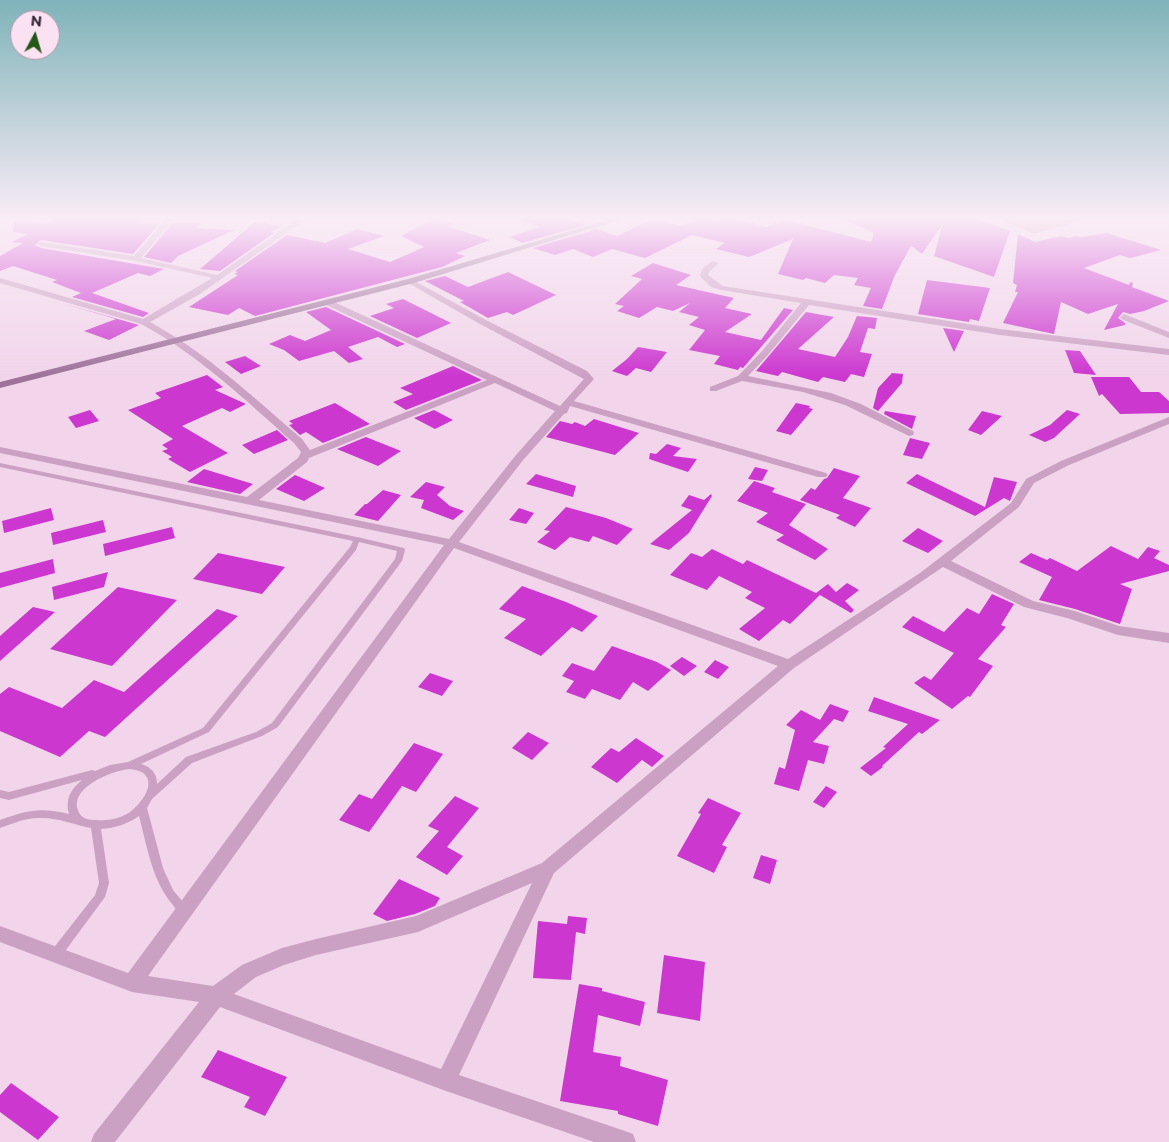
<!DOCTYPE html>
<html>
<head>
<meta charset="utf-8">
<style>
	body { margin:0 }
	#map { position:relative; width:1169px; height:1142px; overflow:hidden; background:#f2d5eb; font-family:Montserrat,sans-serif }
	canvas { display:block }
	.north { position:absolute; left:10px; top:10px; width:50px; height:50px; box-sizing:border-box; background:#fae2f3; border:1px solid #ab96a7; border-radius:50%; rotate:6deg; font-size:14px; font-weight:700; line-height:20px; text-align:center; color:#342434 }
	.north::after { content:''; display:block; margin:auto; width:18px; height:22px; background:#245818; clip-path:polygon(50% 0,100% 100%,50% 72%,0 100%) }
</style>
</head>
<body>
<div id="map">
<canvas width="1169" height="1142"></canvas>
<div class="north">N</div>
</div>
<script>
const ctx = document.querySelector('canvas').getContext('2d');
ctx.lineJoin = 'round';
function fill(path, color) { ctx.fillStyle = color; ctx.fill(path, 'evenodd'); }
const green = new Path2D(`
	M995 217H1092L1034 234Z`);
const building = new Path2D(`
	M100 217H144L140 224 160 223 133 254 41 240 35 245 41 248 164 269 150 276 138 273 92 293 149 313 143 317 72 297 81 293 52 282 57 280 13 266 0 271V256L23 243 12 242 28 234 13 232 14 221 48 223 57 218 98 219Z
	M517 217H565L586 225 522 243 510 237 540 227 517 219Z
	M702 217 717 220 724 217H731L767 227 783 219 871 242 874 233 839 217H973L1010 231 994 277 934 256 943 223 922 254 911 246 895 275 882 309 863 306 871 288 854 285 858 278 834 275 825 283 806 278 803 280 778 274 793 239 749 257 716 249 725 243 692 235 645 258 612 249 593 257 573 249 555 255 533 248 597 229 617 236 654 218 681 226Z
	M432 219 455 224 450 227 490 240 456 253 465 256 442 267 255 316 239 308 228 315 189 307 238 275 234 274 238 272 235 271 287 235 325 243 357 229 384 236 348 249 390 262 424 247 401 236Z
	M256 221 281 227 270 232 274 233 220 271 200 269Z
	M173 223H201L196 228 234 230 178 256 171 263 144 257Z
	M1107 233 1161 250 1130 258 1120 255 1084 268 1129 285 1130 282 1133 283 1132 287 1169 301 1144 311 1130 314 1123 312 1118 318 1125 323V325L1104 330 1118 304 1088 314 1061 302 1054 334 1003 323 1018 292H1015L1017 285 1013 283 1018 234 1035 242 1061 236 1069 238 1075 236 1082 237Z
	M653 263 691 275 676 285 734 298 725 308 752 314 725 332 761 340 784 308 793 310 743 368 740 367 738 370 714 364 720 356 689 350 705 330 689 325 699 317 679 312 690 303 673 311 657 307 639 318 617 311 624 306 615 304 642 279 631 276Z
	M508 272 556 295 513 315 507 312 488 318 460 302 464 301 425 281 445 276 468 287Z
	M927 280 990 288 979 321 970 319 969 322 918 314Z
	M403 299 451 323 417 338 370 316 394 308 386 304Z
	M58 302 139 325 109 340 84 331 116 319Z
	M326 307 405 344 397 347 378 337 348 347 363 359 349 363 334 351 299 361 284 350 269 344 290 335 305 341 331 330 306 312Z
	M806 312 834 317 798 349 835 357 848 337 857 316 877 318 875 329 868 328 860 352 872 354 864 377 851 374 845 382 823 377 818 382 782 372 778 376 756 371Z
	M943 328 964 331 954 352Z
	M638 347 667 352 651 372 636 368 627 376 612 371 627 359Z
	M1065 350 1080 351 1096 375 1074 373Z
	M245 356 261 366 241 374 225 362Z
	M453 366 482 380 406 410 393 402 413 394 400 388Z
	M892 373 903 374 902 383 878 411 873 408 878 388Z
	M207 375 223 387 215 390 246 404 230 412 222 408 182 426 228 453 190 472 168 459 172 457 162 451 168 449 162 445 173 439 128 410 161 398 155 393Z
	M1091 377H1129L1141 392H1159L1169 401V413L1120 414 1102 394 1099 396Z
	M335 403 370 424 323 443 306 432 300 435 289 425 293 424 289 421Z
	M796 403 810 406 809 408 813 409 791 435 776 431Z
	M90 410 99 421 76 428 68 417Z
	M434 410 453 420 435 429 414 418Z
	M1067 410 1080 414 1054 438 1045 442 1029 435 1050 425Z
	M885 411 916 416 912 429 884 414Z
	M982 411 1002 416 981 435 968 430Z
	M594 419 639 433 615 455 546 437 560 421 572 424 575 422 585 426Z
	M277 430 288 440 254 454 242 445Z
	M366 437 401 451 378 466 337 449Z
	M910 438 930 443 922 459 903 455Z
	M667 444 681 448 673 456 697 459 688 472 649 459 650 453 656 454Z
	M755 467 768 470 762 481 748 479Z
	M834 468 860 476 843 498 871 508 855 527 836 518 840 515 800 500 811 488 815 490 824 479 827 478Z
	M204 469 253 484 240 494 187 482Z
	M536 474 576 486 573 497 526 484Z
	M917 474 985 507 994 477 1017 482 1010 501 1004 498 975 516 906 483Z
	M295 475 325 488 304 501 276 489Z
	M754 481 775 488 772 492 806 504 789 525 828 549 815 560 776 540 784 535 756 522 768 513 737 501Z
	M426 482 445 487 437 495 450 506 464 511 453 520 421 508 424 500 410 497Z
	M383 490 401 495 378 521 354 515 365 504H367Z
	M711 494 712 496 689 533 669 550 650 544 692 510 681 506 689 495 704 500Z
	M566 507 606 518 633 529 617 545 593 536 589 542 570 537 555 550 537 542 550 531 544 530Z
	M51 508 54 520 4 533 2 521Z
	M519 508 534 513 526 524 509 520Z
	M103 520 106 532 53 545 51 533Z
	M172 527 175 538 105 556 103 544Z
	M918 528 943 541 928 553 902 541Z
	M1111 546 1138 559 1148 547 1160 551 1154 558 1169 565V571L1120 584 1132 589 1120 624 1075 609 1039 600 1052 577 1019 562 1031 553 1047 560 1050 558 1077 571Z
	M712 549 743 564 747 560 816 593 828 584 836 592 847 583 859 590 845 601 854 610 851 613 820 595 790 624 783 620 759 641 739 629 765 608 745 598 752 592 719 576 707 590 670 575 691 553 702 557Z
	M218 553 285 567 262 594 193 579Z
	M53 559 55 573 0 588V573Z
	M108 572 104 587 54 600 52 587Z
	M522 586 566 602 598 616 582 632 572 627 541 656 504 638 526 619 499 609Z
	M118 587 177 600 112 666 50 649Z
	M992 594 1014 604 1001 625 1006 627 978 659 993 666 970 697 968 696 952 709 914 683 924 676 931 680 954 653 902 627 913 616 944 632 967 608 979 614Z
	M33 607 55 612 0 661V636Z
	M217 609 238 616 105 737 89 731 60 757 0 731V694L9 687 62 708 94 680 124 692Z
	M612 646 657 662 671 670 648 691 633 682 620 700 592 689 585 699 566 692 574 681 562 676 572 663 594 671Z
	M682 657 697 666 684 676 670 666Z
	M715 660 729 667 718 679 704 672Z
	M430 673 453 681 442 696 418 687Z
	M874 697 940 720 922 734 919 732 882 766 883 767 871 776 860 768 886 748 883 747 908 724 868 711Z
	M830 704 849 711 843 722 834 719 813 742 829 746 824 764 808 760 799 791 774 784 779 767 785 769 795 730 786 725 801 710 820 720Z
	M528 732 549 743 532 760 512 748Z
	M636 738 664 756 652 767 642 760 617 783 591 767 611 748 619 752Z
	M414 743 443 754 416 792 402 786 369 832 339 820 359 794 372 799Z
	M826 786 837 792 824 808 813 802Z
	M455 796 479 808 447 847 463 856 447 875 416 857 439 831 428 826Z
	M708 798 741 813 722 845 727 847 714 873 677 856 701 814 698 813Z
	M761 855 777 860 770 884 753 878Z
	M399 879 440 898 435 906 415 914 387 921 373 914Z
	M568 916 587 918 585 934 576 932 571 980 533 978 538 921 567 924Z
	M664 955 705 962 700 1021 657 1013Z
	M579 984 602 988V991L645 1002 640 1026 598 1015 593 1052 621 1057 620 1066 668 1080 658 1126 618 1114V1111L560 1101Z
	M218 1050 287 1077 265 1116 244 1107 250 1097 201 1077Z
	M11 1083 59 1117 38 1140 0 1112V1095Z`);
const lane = new Path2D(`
	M0 463 357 537 404 548 405 550 402 561 278 727 262 736 192 763 152 799 147 808 163 868 173 890 188 908 189 911 188 914 184 916C179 914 176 910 173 905 152 881 147 846 139 816 128 824 115 828 101 829L109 883 105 897 60 958 56 959 52 958 50 954 52 950 95 895 99 883 91 828C75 825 59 818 42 818 27 817 14 823 0 828V820C27 810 41 807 69 814 65 799 70 790 82 780L9 800 0 798V790L9 792 92 770 95 771 110 765 128 762 203 728 350 547 353 541 0 467ZM359 542 397 551 395 559 272 723 256 732 186 757 157 784C157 773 151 767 141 764L209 732 356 550ZM129 769C135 770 142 770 146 776 155 788 137 808 127 814 118 819 107 821 97 820 89 820 80 819 78 810 70 787 112 771 129 769Z`);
const street = new Path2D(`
	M168 217H176L141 258 217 275 300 217H309L200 294 150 322C207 353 253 397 302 439L310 450 487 380 326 305V301H332L560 406 584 379 480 324 408 283 407 281 411 279 486 320 587 371 594 379 574 401 826 473 828 475 826 477H818L570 406 567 413 564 414 524 459 459 542 788 659 920 573 1011 503 1026 479 1061 461 1169 417V424L1069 465 1034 483 1019 507 951 561 1033 601 1075 611 1119 626 1169 633V643L1118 635 1067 618 1024 607 943 567 794 668 554 873 459 1075 625 1131 633 1134 636 1142H594L446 1091 220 1007 115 1142H91L94 1134 199 1002 132 992 0 942V926L128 973 444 545 0 453V447L247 497 298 458 301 452 294 443C245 400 199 355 141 324L0 283V278L143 319 212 278 136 261 41 246 37 244 41 242 134 256ZM495 383 555 411 516 455 449 539 259 500 307 462 309 458ZM454 548 778 666 542 863 416 916 316 939 282 948 242 965 213 986 148 976ZM532 883 441 1069 234 994 256 977 284 965 316 955 418 932Z
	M712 261 719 263 709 272 708 275 723 286 1000 329 1169 349V355L1000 335 809 305 768 355 748 376 831 393 861 404 913 431 914 433 913 435 909 436 845 405 803 392 742 381 716 391H710V387L738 376 762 351 801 303 721 290 711 287 700 276 702 269Z
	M1124 314 1169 332V338L1121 319 1120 317Z`);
const secondary = new Path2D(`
	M618 217H629L414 283 0 388V382L408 279Z`);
fill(green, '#c29895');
fill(building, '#cc37cf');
fill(lane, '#cba1c3');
fill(street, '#cba1c3');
fill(secondary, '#9e739a');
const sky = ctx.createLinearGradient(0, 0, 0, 377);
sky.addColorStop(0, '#7fb3b9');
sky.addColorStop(0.58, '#f9ecf6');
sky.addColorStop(1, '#f9ecf600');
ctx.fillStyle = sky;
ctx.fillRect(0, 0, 1169, 377);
</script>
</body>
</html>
